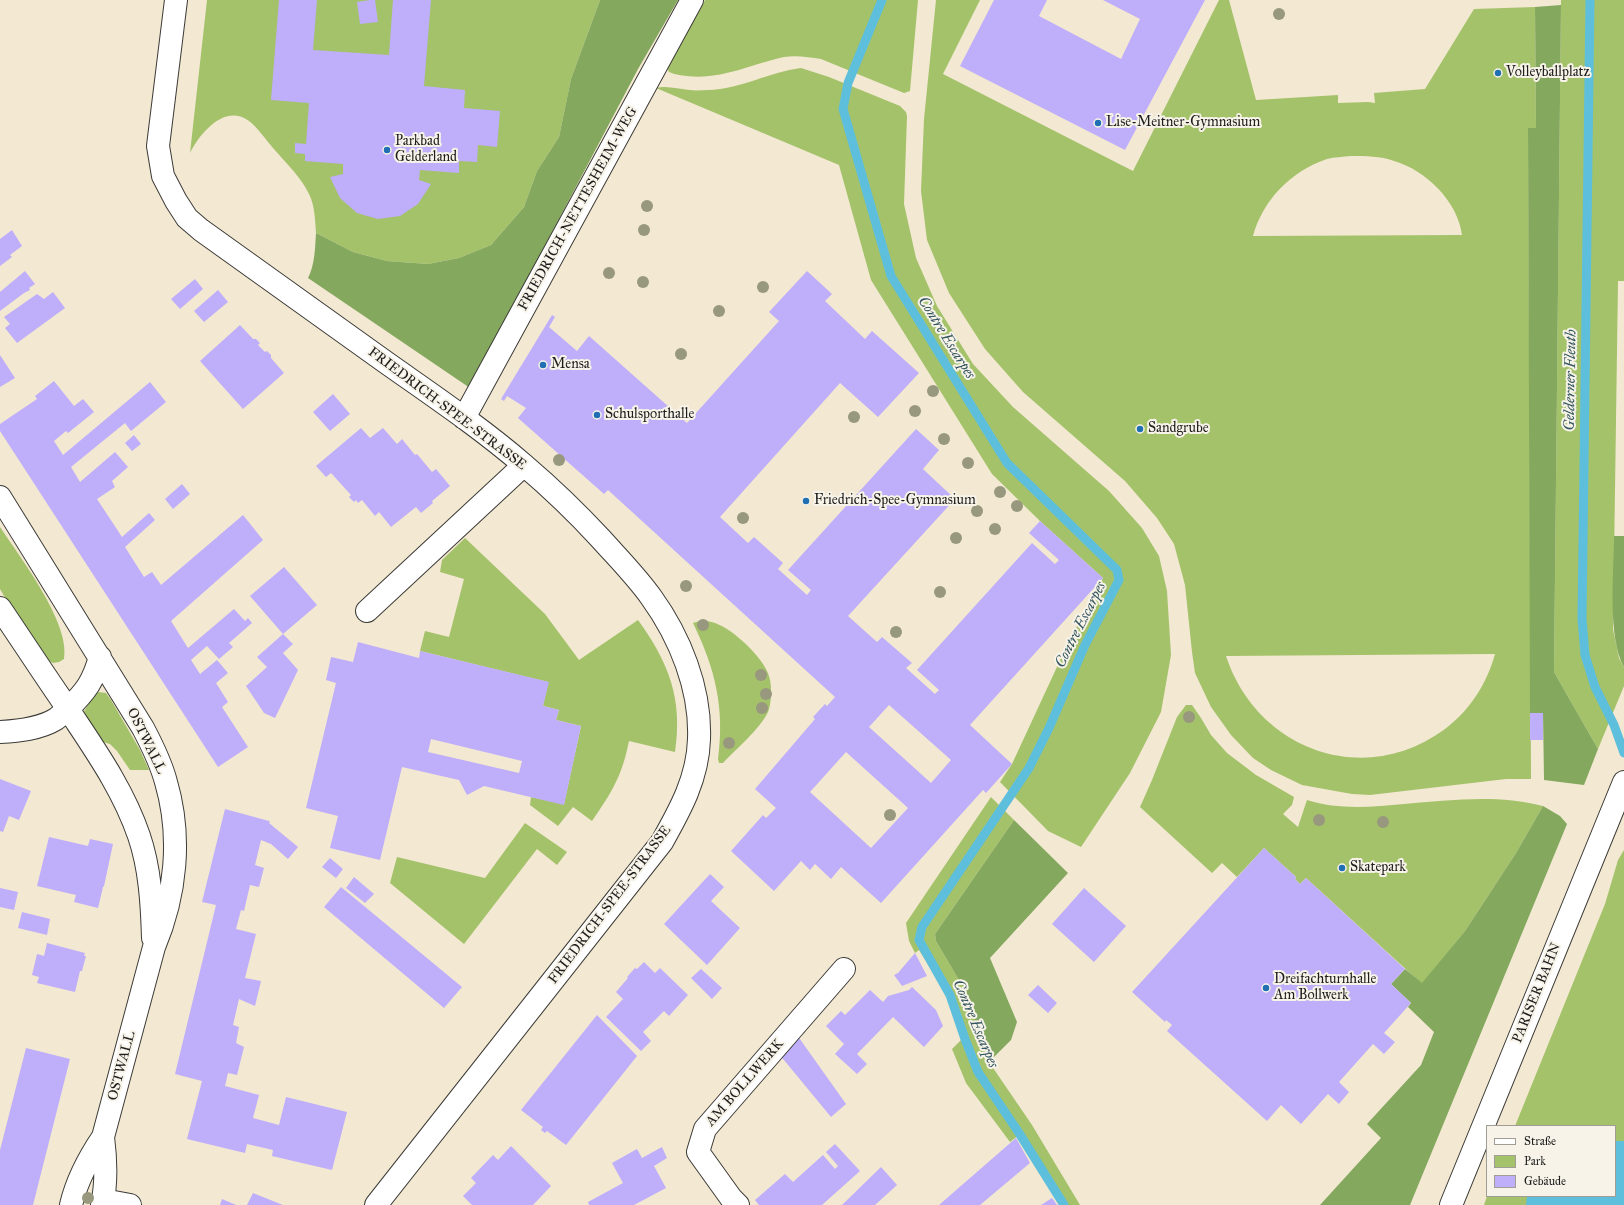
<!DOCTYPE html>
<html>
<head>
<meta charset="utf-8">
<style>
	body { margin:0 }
	#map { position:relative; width:1624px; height:1205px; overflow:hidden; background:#f3e8d2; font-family:"IM FELL Great Primer",serif }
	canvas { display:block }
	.legend { position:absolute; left:1486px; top:1125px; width:130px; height:72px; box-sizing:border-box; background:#f7f3e8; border:1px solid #9f9d96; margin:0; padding:5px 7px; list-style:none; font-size:12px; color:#1c1c1c }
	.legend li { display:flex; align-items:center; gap:8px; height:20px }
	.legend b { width:20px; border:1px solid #9f9d96 }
</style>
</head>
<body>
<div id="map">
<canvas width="1624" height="1205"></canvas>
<ul class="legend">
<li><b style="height:5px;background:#fff"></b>Straße</li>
<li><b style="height:11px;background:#a4c26a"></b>Park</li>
<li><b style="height:11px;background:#bfaefa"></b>Gebäude</li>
</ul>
</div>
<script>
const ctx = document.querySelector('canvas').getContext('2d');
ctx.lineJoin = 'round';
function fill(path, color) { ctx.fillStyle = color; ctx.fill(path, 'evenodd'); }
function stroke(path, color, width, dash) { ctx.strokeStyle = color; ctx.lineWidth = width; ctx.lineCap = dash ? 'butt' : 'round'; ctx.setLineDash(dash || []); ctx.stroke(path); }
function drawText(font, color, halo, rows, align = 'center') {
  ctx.font = font + ' "IM FELL Great Primer",serif'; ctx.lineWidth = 4; ctx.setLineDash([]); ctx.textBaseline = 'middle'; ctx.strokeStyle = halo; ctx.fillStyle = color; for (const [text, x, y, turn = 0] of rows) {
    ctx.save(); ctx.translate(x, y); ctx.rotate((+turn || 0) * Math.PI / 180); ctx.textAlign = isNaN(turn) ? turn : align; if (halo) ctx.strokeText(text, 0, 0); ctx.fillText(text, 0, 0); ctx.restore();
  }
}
const green = new Path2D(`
	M207 0H600L571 79 559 137 537 171 524 207 491 245 459 258 428 264 387 261 353 252 316 233C315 220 315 206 309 194 301 177 286 163 273 148 266 140 258 128 249 121 225 103 200 133 190 153Z
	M705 0H918L910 91 904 93 821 59C809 57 796 55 784 57 751 64 722 80 687 76 681 75 675 75 669 72L667 68Z
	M936 0H980L943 74 1133 171 1219 0H1229L1256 100 1338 95V103L1368 102 1375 103 1374 93 1425 89 1474 9 1535 7 1536 128H1528L1531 779H1506L1370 795 1352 794 1302 785 1271 770 1253 758 1231 735 1211 707 1195 673 1192 652 1185 585 1174 544 1157 518 1125 481 1023 392 985 349 949 293 927 240 921 191 924 119ZM1351 156C1366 156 1380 156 1394 161 1426 170 1458 202 1462 235L1253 236C1263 200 1291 171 1327 159 1334 157 1343 157 1351 156ZM1495 654C1487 684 1469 711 1445 729 1364 789 1257 750 1226 656Z
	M1561 0H1624V281H1618L1613 629 1619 658 1624 667V686L1598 749 1554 672Z
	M801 68 829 77 900 106 906 112 907 116 904 204 916 258 937 306 973 364 1013 407 1109 491 1142 528 1159 556 1167 591 1171 655 1161 712 1130 773 1081 847 1048 831 1000 782 1012 764 1069 641 1103 578 1040 521 992 474 871 280 839 165 656 88C666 85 679 89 690 90 696 91 702 90 708 90 741 89 769 72 801 68Z
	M0 527C19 556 71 623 64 659L59 662 53 663 43 658 21 625 0 589Z
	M465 538 545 614 579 660 638 620C669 663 683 699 675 752L629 741C622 776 612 792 592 821L573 807 558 826 530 805 531 797 564 804 581 726 556 720 559 710 543 706 548 682 420 651 425 631 449 637 464 579 440 572 442 560Z
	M703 620C707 621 712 622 715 623 733 629 764 658 769 676 771 682 771 688 771 694 771 699 770 707 768 712 760 729 736 749 723 763H719L718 759C725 708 715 668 693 623Z
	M98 692 106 693 111 700 140 750 149 770H130L117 751 110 744 103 742 93 734 83 713 93 697Z
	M1186 705H1192L1201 718 1211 735 1227 753 1256 775 1294 797 1292 805 1283 814 1298 827 1307 800C1338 810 1372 807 1404 804 1450 800 1497 794 1543 806L1516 853 1465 931 1422 984 1306 878 1300 884 1295 879 1296 877 1264 848 1237 877 1222 863 1212 873 1140 807 1152 780 1177 717Z
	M991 797 1014 820 935 934 936 941 963 987 989 1062 1032 1125 1080 1205H1061L1019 1135 1010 1142 966 1083 952 1049 962 1039 947 995 919 950 915 953 909 941 906 923Z
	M525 823 567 852 557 865 537 849 464 944 390 883 397 857 485 878Z
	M1624 850V1205H1484L1487 1196H1615V1126H1515L1605 904 1618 860Z`);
const forest = new Path2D(`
	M600 0H678L638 69 470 388 308 278C315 264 315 248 316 233L353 252 387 261 428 264 459 258 491 245 524 207 537 171 559 137 571 79Z
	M1561 5 1554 672 1598 749 1584 785 1544 780 1543 713H1530L1528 128H1536L1535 7Z
	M1614 536H1624V667C1607 637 1614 571 1614 536Z
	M1543 806 1560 816 1567 824 1410 1205H1320L1381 1138 1367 1124 1421 1065 1434 1032 1408 1007 1411 1003 1391 984 1405 969 1422 983 1465 931 1516 853Z
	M1014 820 1068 873 990 958 1017 1022 1011 1040 989 1062 963 987 936 941 935 934Z`);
const water = new Path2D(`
	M1615 1141H1624V1205H1526L1527 1196H1615Z`);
const stream = new Path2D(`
	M882 0 848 83 843 109 891 276 1007 463 1117 570 1119 580 1085 645 1049 728 1029 768 922 927 919 940 950 995 965 1039 978 1072 1019 1133 1064 1205
	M1590 0 1582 619 1585 655 1595 687 1614 725 1624 753`);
const building = new Path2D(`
	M279 0H317L313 50 389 55 393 0H431L424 86 465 90 464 108 500 111 497 147 478 145 477 162 459 161V173L420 170 419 180 431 184 418 204 400 216 378 219 357 213 340 198 330 177 343 174V164L305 161V154L295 153V143L306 144 309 103 271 100Z
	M370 0H375L378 22 360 24 357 2Z
	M994 0H1047L1039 16 1121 59 1140 19 1103 0H1205L1125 150 960 66Z
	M12 230 22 246 10 255 12 257 0 266V239Z
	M25 271 35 284 29 288 30 290 24 293 0 311V292Z
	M807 271 832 294 825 301 865 339 872 331 919 373 878 417 840 383 720 517 748 543 754 537 783 563 778 569 807 595 811 590 788 570 916 429 939 450 923 469 955 499 848 616 877 642 882 637 912 663 906 668 935 694 939 690 917 670 1032 543 1055 564 1059 560 1029 533 1040 521 1103 578 970 725 1012 764 986 793 983 790 881 903 841 867 831 879 815 864 810 870 801 861 774 891 731 851 763 815 766 818 776 808 755 789 815 719 813 717 825 704 827 706 835 697 608 490 604 494 518 418 526 408 507 396 504 401 501 399 552 315 555 317 549 327 577 351 589 336 687 423 779 321 769 312ZM889 705 951 760 931 783 869 727ZM846 752 908 808 871 848 810 792Z
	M195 279 203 289 180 309 171 299Z
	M218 290 228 302 204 322 194 311Z
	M53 292 65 308 17 343 5 328 10 324 4 317 37 294 44 299Z
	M240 325 253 339H256L260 343 258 345 265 352 267 351 271 355V358L284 373 243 409 200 361Z
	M0 355 15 378 0 387Z
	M54 381 74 406 83 399 94 412 68 433 66 431 54 441 63 455 150 382 166 402 131 431 125 423 71 467 80 482 115 452 128 467 112 481 115 487 97 499 122 537 149 513 155 520 125 547 144 577 152 572 161 585 243 515 263 540 171 621 188 648 234 609 245 621 248 618 252 623 229 643 233 647 219 659 207 646 191 660 200 674 217 660 228 673 216 683 228 702 222 707 248 747 218 767 0 431V424L37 399 35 396Z
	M333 394 350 414 330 431 313 412Z
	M361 428 370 438 383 428 397 444 402 439 415 455 417 454 432 472 436 469 450 486 432 501 433 503 421 513 416 507 391 527 379 512 375 516 362 500 358 503 356 500 354 502 349 497 351 495 331 473 326 477 316 466Z
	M134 435 141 444 132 451 125 443Z
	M182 484 190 494 173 509 165 499Z
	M284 567 317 605 283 634 250 596Z
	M283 634 293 644 283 653 298 670 275 718 264 713 246 686 267 667 257 657Z
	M358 642 419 658 420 651 549 682 543 706 559 710 556 720 581 726 564 805 484 786 467 795 459 780 402 767 380 860 330 848 338 816 306 808 336 683 326 680 331 657 353 662ZM431 739 522 761 519 773 428 752Z
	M1530 713H1543V740H1530Z
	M0 779 31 791 19 820 9 816 3 832 0 831Z
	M225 809 269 821 270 822 269 823 298 847 288 859 271 844 261 840 255 865 264 868 259 887 250 885 244 911 241 910 236 929 256 934 245 978 261 981 255 1006 239 999 233 1025 239 1027 236 1043 244 1047 237 1075 228 1073 225 1086 259 1095 253 1118 279 1125 286 1097 347 1112 332 1170 272 1156 273 1150 247 1144 245 1153 187 1139 202 1081 175 1074 216 905 202 902Z
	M49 837 88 846 90 839 113 844 104 886 103 887 98 908 74 902 76 895 37 886Z
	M1264 848 1296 877 1295 879 1300 884 1306 878 1405 969 1391 984 1411 1003 1384 1033 1395 1042 1384 1054 1373 1044 1339 1082 1349 1092 1339 1104 1328 1094 1301 1124 1281 1105 1267 1121 1167 1031 1172 1025 1166 1020 1165 1022 1132 992Z
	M330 858 343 869 336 878 322 867Z
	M710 874 724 887 711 901 740 928 707 965 664 924Z
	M354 877 374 894 365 903 346 888Z
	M341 887 462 987 444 1008 324 907Z
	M0 888 18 892 14 910 0 907Z
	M1084 888 1126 926 1094 962 1052 924Z
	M22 912 50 919 47 935 18 928Z
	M47 943 85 953 84 956H86L82 971H80L75 992 37 983 39 977 32 975 37 954 44 956Z
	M915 953 927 976 902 986 894 975 898 973Z
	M644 962 655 973 660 968 688 995 669 1016 664 1011 643 1032 651 1041 641 1051 606 1017 623 999 616 992 628 978 627 977 635 968 637 969Z
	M701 969 722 988 712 999 691 978Z
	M1038 985 1057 1003 1048 1013 1028 995Z
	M912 987 936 1010 943 1026 924 1047 893 1017 857 1054 867 1064 857 1074 835 1054 844 1044 826 1026 841 1011 845 1015 870 990 883 1002 888 996 909 990Z
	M597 1015 637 1056 566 1145 547 1131 545 1133 541 1130 543 1127 521 1110Z
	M797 1035 846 1104 831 1117 779 1054Z
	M26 1048 70 1059 33 1205H0V1150Z
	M1016 1138 1030 1163 980 1205H939Z
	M835 1144 860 1171 822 1205H759L755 1200 785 1174 793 1182 823 1155 835 1169 838 1166 826 1152Z
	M511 1146 551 1186 533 1205H472L463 1196 476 1183 471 1178 493 1155 498 1160Z
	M662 1147 667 1158 654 1166 666 1188 634 1205H589L588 1202 623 1183 612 1163 637 1149 642 1158Z
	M881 1167 897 1185 875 1205H842Z
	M253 1193 283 1205H247Z
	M1052 1198 1057 1205H1041Z
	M222 1199 236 1205H220Z`);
const minor = new Path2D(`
	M176 0 158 146 163 176 176 201 187 218 201 230C262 274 323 317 384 361 432 395 480 427 524 465 551 488 577 513 601 539 618 558 636 576 651 597 680 637 701 689 699 739 698 778 680 810 662 842L376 1205
	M464 418 692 0
	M367 611 524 465
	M0 732C18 731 40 729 56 719 60 716 64 712 68 709
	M103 1200 130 1205
	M738 1205 731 1198 698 1152 705 1129 844 969
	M1451 1205 1624 782`);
const major = new Path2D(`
	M0 497 143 728C152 745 161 763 166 782 182 837 176 895 154 947L103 1137C88 1159 77 1180 71 1205
	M0 608C23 642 45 676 68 709 95 750 123 789 139 836 150 868 152 904 153 938
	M68 709C86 691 93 682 100 657
	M102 1205C107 1182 106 1160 103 1137`);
const trees = [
	[1279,14],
	[647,206],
	[644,230],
	[609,273],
	[643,282],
	[763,287],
	[719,311],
	[681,354],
	[933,391],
	[915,411],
	[854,417],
	[944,439],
	[559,460],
	[968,463],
	[1000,492],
	[1017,506],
	[977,511],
	[743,518],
	[995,529],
	[956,538],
	[686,586],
	[940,592],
	[703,625],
	[896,632],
	[761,675],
	[766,694],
	[762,708],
	[1189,717],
	[729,743],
	[890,815],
	[1319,820],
	[1383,822],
	[88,1198]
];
const markers = [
	[1498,73,4,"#1f6fb2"],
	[1098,123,4,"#1f6fb2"],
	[387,150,4,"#1f6fb2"],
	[543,365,4,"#1f6fb2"],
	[597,415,4,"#1f6fb2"],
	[1140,429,4,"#1f6fb2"],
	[806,501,4,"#1f6fb2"],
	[1342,868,4,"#1f6fb2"],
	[1266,988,4,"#1f6fb2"]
];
const poiNames = [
	["Volleyballplatz",1506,73],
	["Lise-Meitner-Gymnasium",1106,123],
	["Parkbad",395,142],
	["Gelderland",395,158],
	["Mensa",551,365],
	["Schulsporthalle",605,415],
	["Sandgrube",1148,429],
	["Friedrich-Spee-Gymnasium",814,501],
	["Skatepark",1350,868],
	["Dreifachturnhalle",1274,980],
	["Am Bollwerk",1274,996]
];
const streetNames = [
	["FRIEDRICH-NETTESHEIM-WEG",578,209,-61],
	["FRIEDRICH-SPEE-STRASSE",447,409,37],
	["OSTWALL",146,741,64],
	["FRIEDRICH-SPEE-STRASSE",610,905,-53],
	["PARISER BAHN",1537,993,-68],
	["OSTWALL",122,1066,-75],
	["AM BOLLWERK",745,1083,-49]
];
const waterNames = [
	["Contre Escarpes",946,338,58],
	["Gelderner Fleuth",1571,380,-89],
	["Contre Escarpes",1081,625,-63],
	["Contre Escarpes",975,1024,67]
];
fill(green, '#a4c26a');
fill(forest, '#83a85e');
fill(water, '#5ebfdc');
stroke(stream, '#5ebfdc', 9);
fill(building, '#bfaefa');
stroke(minor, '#3c3b37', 24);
stroke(major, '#3c3b37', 24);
stroke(minor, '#fff', 22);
stroke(major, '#fff', 22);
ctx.fillStyle = '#97987d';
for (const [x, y] of trees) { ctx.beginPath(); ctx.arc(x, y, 6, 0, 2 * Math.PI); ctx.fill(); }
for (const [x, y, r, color] of markers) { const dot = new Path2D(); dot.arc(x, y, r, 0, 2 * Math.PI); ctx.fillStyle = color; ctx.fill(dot); stroke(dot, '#f7f3e8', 1.5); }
drawText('14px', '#1c1c1c', '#f7f3e8', poiNames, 'left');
drawText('14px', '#1c1c1c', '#f7f3e8', streetNames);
drawText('italic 15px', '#33555f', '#f7f3e8', waterNames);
</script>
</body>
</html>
